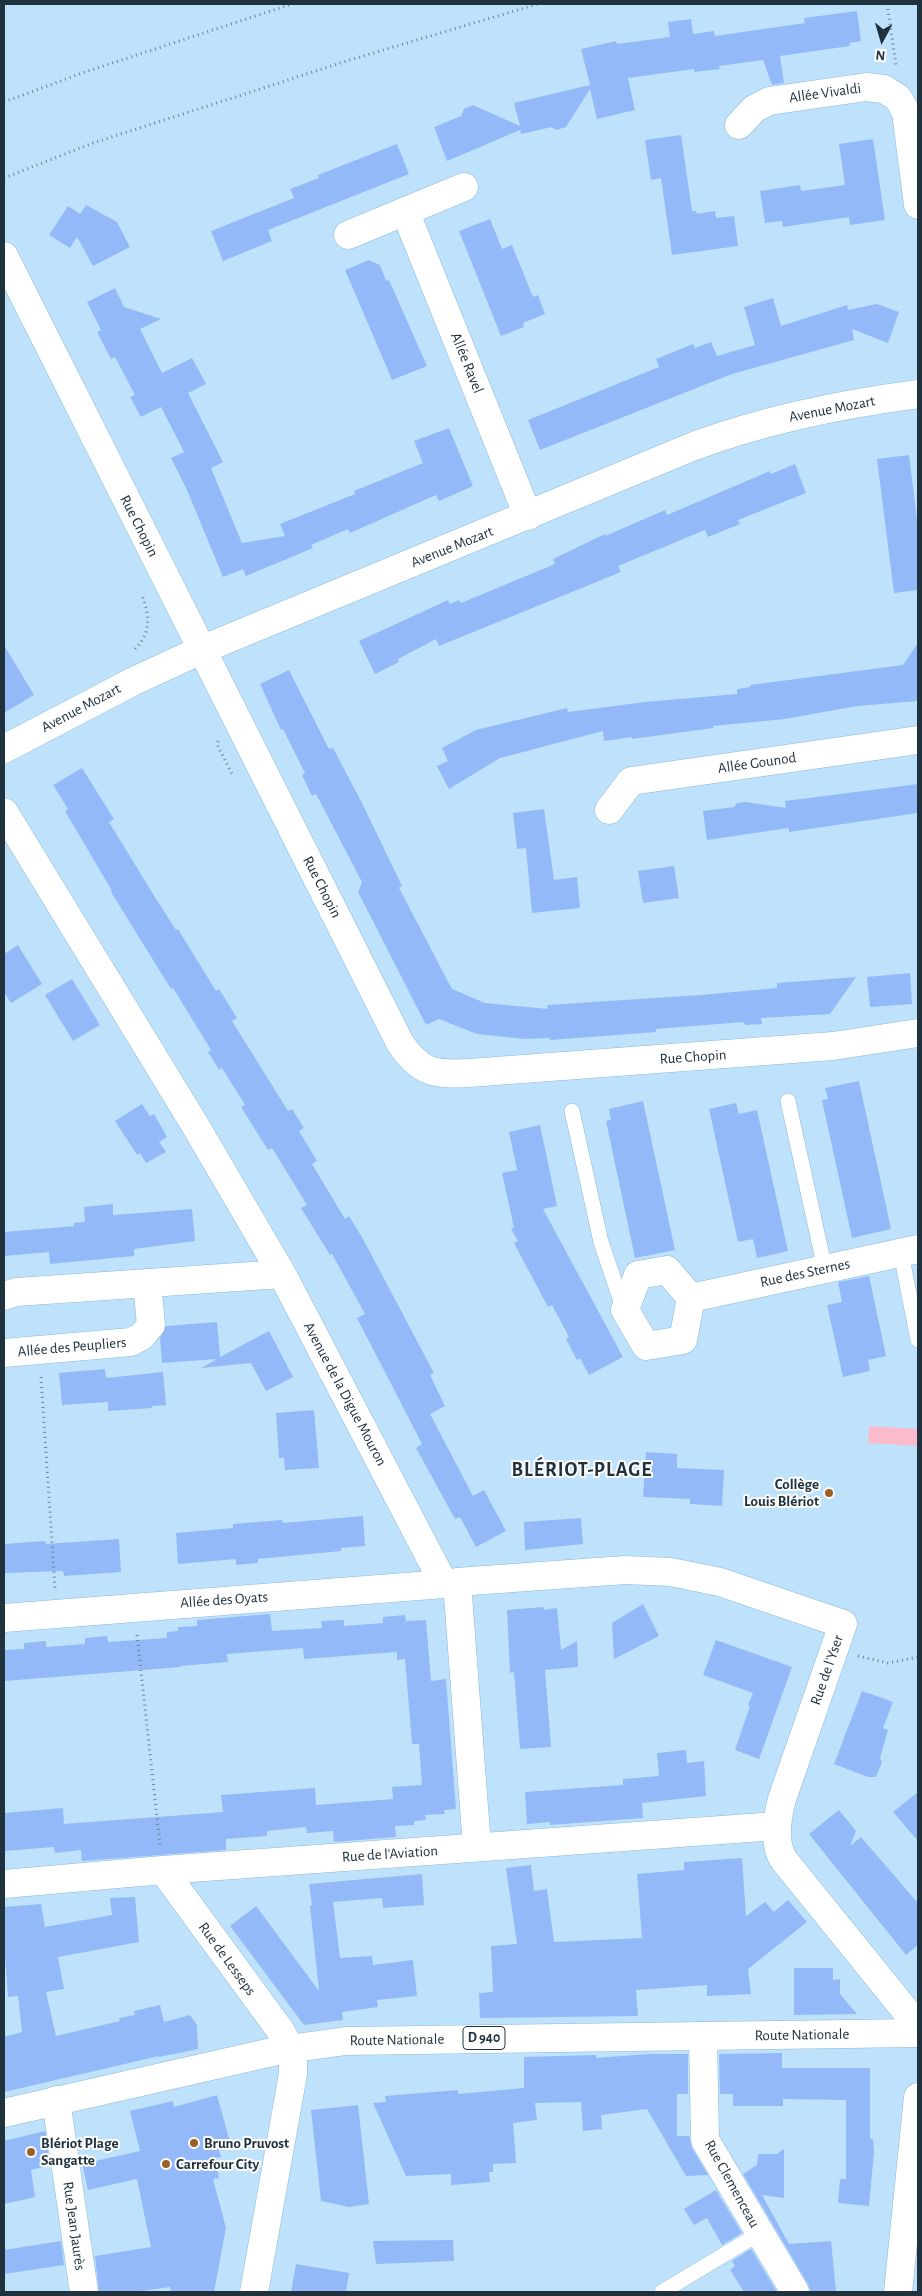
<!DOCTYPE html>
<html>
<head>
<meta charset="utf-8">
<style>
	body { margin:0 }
	#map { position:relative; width:922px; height:2296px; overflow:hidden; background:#bfe2fc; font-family:"Alegreya Sans",sans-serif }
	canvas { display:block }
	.frame { position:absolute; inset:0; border:5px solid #21323f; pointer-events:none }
	.north { position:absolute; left:857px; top:15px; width:50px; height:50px; -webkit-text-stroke:4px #fdfdfd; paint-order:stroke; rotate:186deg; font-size:14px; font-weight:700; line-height:20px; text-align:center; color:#21323f }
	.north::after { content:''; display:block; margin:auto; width:18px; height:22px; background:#21323f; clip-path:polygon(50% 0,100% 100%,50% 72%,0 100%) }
</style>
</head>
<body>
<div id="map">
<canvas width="922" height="2296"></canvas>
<div class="frame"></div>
<div class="north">N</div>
</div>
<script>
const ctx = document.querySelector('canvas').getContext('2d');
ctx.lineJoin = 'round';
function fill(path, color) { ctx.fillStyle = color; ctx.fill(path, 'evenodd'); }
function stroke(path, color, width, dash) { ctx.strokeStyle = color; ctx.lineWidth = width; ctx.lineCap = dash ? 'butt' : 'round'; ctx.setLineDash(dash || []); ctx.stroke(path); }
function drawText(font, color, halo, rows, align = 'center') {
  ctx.font = font + ' "Alegreya Sans",sans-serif'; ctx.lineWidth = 4; ctx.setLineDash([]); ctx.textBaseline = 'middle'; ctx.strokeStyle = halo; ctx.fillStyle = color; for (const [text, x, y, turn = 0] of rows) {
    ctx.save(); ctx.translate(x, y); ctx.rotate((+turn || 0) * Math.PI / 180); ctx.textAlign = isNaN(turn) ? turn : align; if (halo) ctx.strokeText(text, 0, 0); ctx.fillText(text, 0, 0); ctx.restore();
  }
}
const green = new Path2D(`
	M869 1426 918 1429V1446L868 1443Z`);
const building = new Path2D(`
	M857 11 861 41 849 43 850 46 780 56 784 83 772 85 763 60 719 66 720 69 694 72V69L628 78 635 110 597 119 590 89 566 127 556 130 552 127 521 134 520 130 447 161 434 127 461 116 464 109 473 105 520 126 514 103 590 85 581 49 616 41 617 44 670 37 668 22 691 19 693 34 714 31 715 36 805 23 804 18Z
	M681 135 692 211H696L697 214 715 211 716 218 734 216 738 246 672 255 661 178 651 180 645 140Z
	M873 139 885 220 850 225 849 217 783 227 782 221 765 223 760 191 800 185 801 191 845 185 839 144Z
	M397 144 409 174 268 230 272 241 223 261 211 231 294 198 290 189 319 178 318 175Z
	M86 205 117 222 130 247 93 266 77 237 70 248 49 235 68 206 80 214Z
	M490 219 502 249 512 245 533 297 538 295 545 314 523 323 524 327 501 336 459 231Z
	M369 260 380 265 386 281 389 280 427 366 392 380 345 270Z
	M115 288 124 307 161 319 140 329 162 373 192 358 206 384 188 393 223 462 211 468 242 543 285 536 280 524 355 494 354 491 423 463 414 441 449 428 473 486 439 501 436 495 350 533 348 529 311 545 313 548 246 576 243 569 223 577 187 490 171 458 184 452 161 407 141 417 130 397 135 395 115 357 111 359 97 332 101 330 87 302Z
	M773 298 781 326 847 305 848 310 877 304 899 312 888 343 852 329 854 340 732 374 540 450 528 420 659 367 656 359 693 344 695 348 711 342 717 356 755 345 744 307Z
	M909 455 918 527V590L894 593 877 459Z
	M795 464 806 493 738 520 740 524 708 537 705 530 618 566 621 572 439 646 436 639 398 659 399 662 375 674 359 641 448 600 450 604 459 600 461 603 555 564 553 559 605 534V536L665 510 667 515 770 471 771 474Z
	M918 643V701L857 706 785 719 713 726V728L632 739V737L604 741 603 731 500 758 449 789 437 766 448 761 442 748 476 730 567 708 568 712 645 702 737 694V689L750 687V685L903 665Z
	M4 645 34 695 4 713Z
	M289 670 329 749 333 748 362 803 402 886 399 888 452 989 485 1003 548 1009 547 1005 701 995 777 988V983L856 977 830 1014 761 1018 762 1024 746 1025 743 1022 656 1029V1032L550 1040V1038L525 1039 477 1034 439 1019 426 1025 358 892 362 882 316 794 312 796 302 775 305 773 283 729 281 730 260 684Z
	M82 768 114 819 109 822 153 894 176 930 178 929 216 991 219 989 237 1018 232 1021 288 1111 292 1109 304 1128 299 1131 317 1161 312 1164 345 1219 349 1216 363 1239 434 1373 430 1375 445 1406 430 1414 473 1496 484 1490 506 1531 476 1547 460 1517 455 1519 416 1448 422 1444 357 1318 365 1314 332 1254 330 1255 301 1208 307 1205 272 1148 268 1150 241 1107 245 1105 222 1068 219 1070 208 1052 211 1050 173 988 171 989 111 892 112 891 65 811 68 809 53 785Z
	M918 784V813L789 832V828L707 840 703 811 734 807 737 803 746 802 786 808 785 801Z
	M544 809 554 880 577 877 580 908 532 913 526 848 517 849 513 813Z
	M674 866 679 898 643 903 638 871Z
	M18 945 42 984 11 1003 4 992V954Z
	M910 973 912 1004 870 1007 867 977Z
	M72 979 100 1025 73 1041 45 995Z
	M859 1081 891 1229 852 1238 822 1100 828 1099 825 1088Z
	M643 1101 675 1250 635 1258 606 1121 611 1120 609 1109Z
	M736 1103 739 1114 757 1110 788 1251 757 1258 753 1239 738 1242 709 1109Z
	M142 1104 150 1116 154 1114 167 1137 159 1142 166 1152 146 1163 140 1153 137 1155 115 1121Z
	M540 1125 557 1206 543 1209 623 1357 589 1375 580 1358 577 1360 566 1339 569 1337 552 1305 548 1307 514 1243 518 1241 511 1229 514 1228 502 1173 517 1170 509 1132Z
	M113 1204V1215L192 1209 195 1241 134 1249V1256L50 1264 49 1252 4 1256V1232L74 1226V1223L85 1222 84 1207Z
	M869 1276 886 1356 868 1360 870 1371 843 1377 827 1305 842 1302 838 1282Z
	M217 1322 220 1357 269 1331 293 1377 266 1391 251 1363 201 1368 217 1359 162 1363 160 1338 166 1326Z
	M105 1369 106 1378 163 1372 166 1405 152 1406V1408L108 1411V1402L62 1405 59 1373Z
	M314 1410 319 1468 285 1470 284 1458H279L276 1413Z
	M646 1452 677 1454V1468L724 1470 722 1506 690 1504V1499L643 1497Z
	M363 1516 365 1546 341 1548V1551L258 1559V1563L236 1565V1559L178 1564 176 1533 233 1528V1524L282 1520 283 1523Z
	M581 1518 583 1544 525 1550 524 1522Z
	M119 1539 121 1572 64 1576 63 1571 4 1573V1544L45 1541 46 1544Z
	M643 1604 659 1636 614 1659 612 1623Z
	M543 1607 544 1610 557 1608 561 1650 577 1641 578 1667 545 1670 551 1747 520 1749 514 1672 510 1673 507 1610Z
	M270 1614 272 1631 322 1628 321 1621 344 1620V1626L383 1623V1617L405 1615 406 1621 426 1620 431 1681 446 1679 456 1809 444 1810 445 1814 425 1815 426 1820 414 1821V1825L395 1826 396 1837 334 1842 333 1831 307 1833 306 1827 267 1831V1836L226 1839V1850L82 1861 81 1850 55 1853 54 1847 4 1851V1813L63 1808 64 1824 223 1812 221 1795 315 1788 316 1805 393 1799 392 1787 422 1785 419 1744H412L405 1659 397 1660V1652L304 1659 303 1648 227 1654 228 1662 180 1666 181 1667 4 1681V1650L24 1649V1643L46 1641V1647L85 1644V1638L107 1636 108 1642 167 1638V1632L178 1631V1627L197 1626V1620Z
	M716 1640 792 1667 759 1759 735 1750 750 1706 748 1705 753 1693 703 1675Z
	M862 1691 893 1702 883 1728 888 1730 880 1758 882 1762 876 1777H868L834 1764Z
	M686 1750 687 1763 704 1761 706 1796 642 1803 643 1818 550 1825V1822L527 1824 525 1792 623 1785V1779L659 1776 657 1753Z
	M918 1792V1841L893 1812Z
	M839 1810 856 1831 850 1846 861 1837 918 1903V1945L906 1955 809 1834Z
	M742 1858 746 1916 765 1902 774 1912 788 1900 807 1922 748 1969 751 1994 707 1996V1985L636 1990 638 2016 480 2018 479 1993 493 1992 491 1946 517 1944 506 1868 531 1865 534 1891 547 1889 554 1942 642 1938 637 1874 684 1870V1862Z
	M422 1874 424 1905 383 1908 382 1898 333 1902 340 1958 372 1956 373 1965 413 1960 417 1996 377 2000 378 2007 342 2012 343 2020 304 2025 230 1926 256 1906 319 1991 310 1906 312 1905 309 1884Z
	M135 1897 139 1942 58 1957 64 1989 46 1992 56 2036 120 2021 119 2018 135 2015 134 2011 160 2005 164 2022 190 2015 197 2025 198 2049 159 2057V2056L4 2092V2037L22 2032 18 1996 8 1997 4 1942V1907L41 1904 45 1927 112 1915 110 1898Z
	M794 1968H833V1980L840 1979V1994L857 2014 794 2015Z
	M782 2053V2068H870V2139H873L874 2152 869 2206 838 2203 840 2179H846V2100L783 2099V2106H733V2094H720L719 2054Z
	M649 2054H688V2094H677V2136H689L692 2148 708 2175 686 2176 647 2109 601 2115 602 2129 583 2131 581 2102 535 2103 537 2120 513 2123 516 2163 493 2164V2172H489L490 2182 451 2185V2174L406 2176 373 2103 386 2102 385 2096 458 2090V2094L524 2088V2057L596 2055V2058Z
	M217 2095 230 2142 228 2145 218 2147 221 2157 216 2158 219 2178 213 2179 226 2228 214 2292H171L170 2287 136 2292H99L95 2256 151 2247 137 2179 88 2190 82 2164 140 2151 130 2111 173 2101 174 2107Z
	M358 2105 369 2204 349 2207 321 2201 311 2110Z
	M45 2131 50 2165 31 2170 35 2197 4 2204V2141Z
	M784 2149V2198L762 2195 789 2244 831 2241 836 2292H811L808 2284 743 2174 757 2165 758 2154H777Z
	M716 2190 742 2233 722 2245 707 2218 694 2225 684 2209Z
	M453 2240 454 2261 376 2264 373 2241Z
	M61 2241 64 2265 4 2274V2250Z
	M751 2249 777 2292H744L730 2270 735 2266 732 2261Z
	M296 2264 349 2273 346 2292H291Z`);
const path = new Path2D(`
	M887 4 896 65
	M4 102 85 72 292 4
	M4 178 93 143 353 59 538 4
	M135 649C151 634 150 615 142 595
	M218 741 217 744 233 776
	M41 1377 55 1588
	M137 1635 160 1845
	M858 1656 888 1663 918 1657`);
const service = new Path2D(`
	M788 1101 825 1269
	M572 1111 601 1242 624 1310
	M901 1253 918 1340
	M662 2292 760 2233`);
const minor = new Path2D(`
	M739 125 754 109 769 101 866 87 884 89 898 98 906 112 918 205
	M405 211 528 516
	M348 235 464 187
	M4 256 400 1043C420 1073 435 1075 469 1073L833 1046 918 1033
	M4 749 134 681 201 650 694 446C767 419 842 404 918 394
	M609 810 631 781 918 740
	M4 812 195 1125 282 1274 444 1584 457 1582 477 1847
	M667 1270 691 1298 683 1340 646 1346 625 1310 638 1275Z
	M4 1296 16 1292 282 1274
	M691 1298 918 1249
	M4 1353 131 1342 142 1336 151 1325 147 1283
	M457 1582 625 1570 671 1572 720 1582 843 1624 782 1799C777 1818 773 1842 783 1859L918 2026
	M4 1618 444 1584
	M163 1870 280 2030C290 2047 294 2054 293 2074L254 2292
	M4 1884 163 1870 777 1826
	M703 2036 705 2140 795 2292
	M56 2100 84 2292
	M898 2292 918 2097`);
const primary = new Path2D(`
	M4 2113 281 2050 346 2041 918 2033`);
const markers = [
	[829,1493,5,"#9c5f23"],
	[194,2143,5,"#9c5f23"],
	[31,2152,5,"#9c5f23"],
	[166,2164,5,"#9c5f23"]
];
const shields = [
	[484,2038,42]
];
const shieldNames = [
	["D 940",484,2038]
];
const streetNames = [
	["Allée Vivaldi",825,93,-8],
	["Allée Ravel",467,363,68],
	["Avenue Mozart",832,409,-11],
	["Rue Chopin",139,526,63],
	["Avenue Mozart",452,547,-22],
	["Avenue Mozart",81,708,-28],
	["Allée Gounod",757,763,-8],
	["Rue Chopin",322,887,63],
	["Rue Chopin",693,1057,-4],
	["Rue des Sternes",805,1273,-12],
	["Allée des Peupliers",72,1347,-5],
	["Avenue de la Digue Mouron",345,1394,62],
	["Allée des Oyats",224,1600,-4],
	["Rue de l'Yser",827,1670,-71],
	["Rue de l'Aviation",390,1854,-4],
	["Rue de Lesseps",227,1959,54],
	["Route Nationale",802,2035,-1],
	["Route Nationale",397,2040,-1],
	["Rue Clemenceau",732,2184,61],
	["Rue Jean Jaurès",74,2226,82]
];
const poiNames = [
	["Collège",819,1484,"right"],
	["Louis Blériot",819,1501,"right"],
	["Blériot Plage",41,2143],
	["Sangatte",41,2160],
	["Bruno Pruvost",204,2143],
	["Carrefour City",176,2164]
];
const districtNames = [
	["BLÉRIOT-PLAGE",582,1470]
];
fill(green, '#fabbcc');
fill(building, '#94b9f8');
stroke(service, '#8cb7d7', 16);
stroke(minor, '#8cb7d7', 29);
stroke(primary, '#8cb7d7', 29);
stroke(path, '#6b8497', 3, [1, 4]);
stroke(service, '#fff', 15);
stroke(minor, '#fff', 28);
stroke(primary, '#fff', 28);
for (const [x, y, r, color] of markers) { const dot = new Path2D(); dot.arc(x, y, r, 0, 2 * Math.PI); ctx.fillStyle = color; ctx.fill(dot); stroke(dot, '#fdfdfd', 2); }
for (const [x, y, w] of shields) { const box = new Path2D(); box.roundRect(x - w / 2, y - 11.5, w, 23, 4); ctx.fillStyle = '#fdfdfd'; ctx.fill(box); stroke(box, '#21323f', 1); }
drawText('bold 14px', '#21323f', null, shieldNames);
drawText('15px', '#21323f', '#fdfdfd', streetNames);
drawText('bold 15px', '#21323f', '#fdfdfd', poiNames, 'left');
ctx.letterSpacing = '1px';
drawText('bold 20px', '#21323f', '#fdfdfd', districtNames);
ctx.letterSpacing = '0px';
</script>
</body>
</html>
